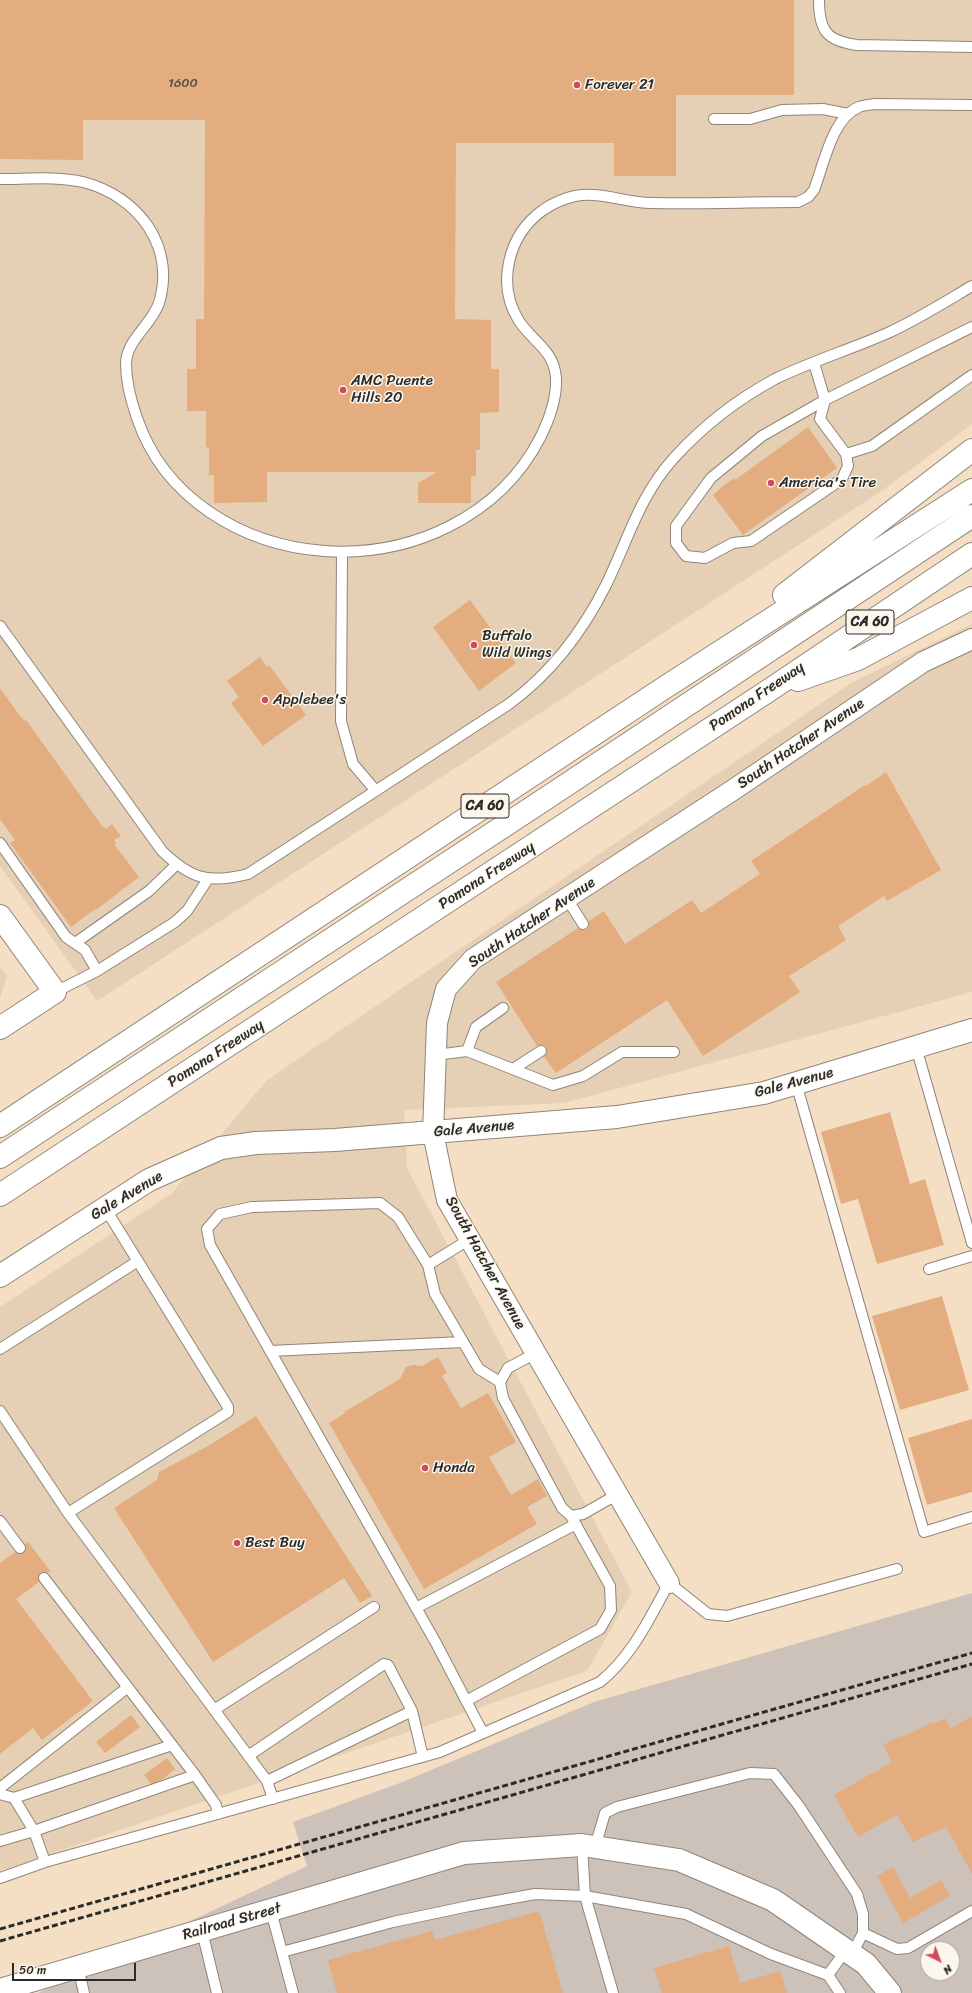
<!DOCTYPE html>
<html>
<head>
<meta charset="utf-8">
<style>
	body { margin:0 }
	#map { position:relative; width:972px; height:1993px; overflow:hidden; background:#f5dfc4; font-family:Sriracha,sans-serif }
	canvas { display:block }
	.north { position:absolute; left:920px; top:1941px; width:40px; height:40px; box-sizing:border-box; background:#fbf7ec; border:1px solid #a8a59f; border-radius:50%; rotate:138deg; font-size:11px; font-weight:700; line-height:16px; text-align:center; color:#2b2b2b }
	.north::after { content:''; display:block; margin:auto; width:14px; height:18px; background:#d1495b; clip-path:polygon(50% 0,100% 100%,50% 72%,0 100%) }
	.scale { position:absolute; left:12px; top:1963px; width:124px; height:18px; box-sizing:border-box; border:2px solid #2b2b2b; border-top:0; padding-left:5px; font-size:12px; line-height:14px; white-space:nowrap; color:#2b2b2b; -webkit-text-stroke:3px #fbf7ec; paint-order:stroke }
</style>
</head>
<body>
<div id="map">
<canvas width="972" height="1993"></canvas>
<div class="north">N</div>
<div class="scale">50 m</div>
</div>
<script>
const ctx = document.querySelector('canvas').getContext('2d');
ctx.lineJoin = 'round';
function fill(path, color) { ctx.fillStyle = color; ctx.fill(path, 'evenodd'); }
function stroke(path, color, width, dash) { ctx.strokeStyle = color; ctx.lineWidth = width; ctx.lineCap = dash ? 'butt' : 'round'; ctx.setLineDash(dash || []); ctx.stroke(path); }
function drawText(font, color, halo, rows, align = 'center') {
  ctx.font = font + ' Sriracha,sans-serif'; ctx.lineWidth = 3; ctx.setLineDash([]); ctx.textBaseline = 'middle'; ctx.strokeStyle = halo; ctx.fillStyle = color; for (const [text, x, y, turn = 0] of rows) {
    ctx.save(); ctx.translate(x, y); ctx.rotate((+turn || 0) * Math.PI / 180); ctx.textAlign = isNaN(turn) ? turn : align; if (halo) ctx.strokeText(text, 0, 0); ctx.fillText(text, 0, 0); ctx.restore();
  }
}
const built = new Path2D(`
	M0 0H972V424L880 492 97 1001 0 866Z
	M972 624V992L564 1103 404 1110 407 1168 632 1592 587 1671 0 1871V1307L171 1194 267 1080 851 683Z
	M0 966 7 976 0 999Z`);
const industrial = new Path2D(`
	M972 1593V1993H38L307 1866 293 1822 400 1783 594 1702ZM928 1949H952V1973H928Z`);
const building = new Path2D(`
	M0 0H794V95H676V176H614V143H456L455 319 491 320V369H499V412L480 413V450H476V476H471V503H418V483L437 472H267V502L214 503V475H209V448L206 447V411H187V369H196V319H204L205 120H83V160L0 159Z
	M808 427 837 468 743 535 713 495 722 487 734 478 735 480Z
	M470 600 516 663 479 691 433 627Z
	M260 657 267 667 269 665 306 715 263 746 231 703 239 697 227 681Z
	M0 688 20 716 25 721 26 720 103 827 104 826 106 829 112 824 121 836 114 840 116 843 114 844 139 877 96 910 95 909 71 927 10 843 15 840 0 819Z
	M886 772 941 870 887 901 884 896 838 926 846 940 789 976 800 992 703 1056 667 1000 556 1073 544 1057 547 1051 546 1047 541 1045 537 1046 496 982 578 928 583 930 587 929 589 927V921L604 911 625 944 692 900 701 913 760 874 751 861 865 785 866 786Z
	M890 1112 910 1184 925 1179 944 1245 877 1264 858 1199 841 1204 821 1132Z
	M942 1296 969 1390 900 1410 872 1316Z
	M438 1357 447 1373 442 1376 461 1408 488 1393 516 1442 489 1457 511 1495 538 1479 547 1496 527 1507 537 1524 424 1589 329 1423 345 1413 344 1412 400 1379 406 1367 413 1365 422 1366Z
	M256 1416 372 1596 360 1603 344 1578 213 1662 114 1508 157 1480 159 1472 208 1446Z
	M972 1419V1492L927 1505 908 1438Z
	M28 1542 51 1572 40 1573 38 1576 39 1582 16 1599 93 1701 42 1740 33 1728 0 1754V1563L15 1552 20 1554 24 1553 26 1548 25 1544Z
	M131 1715 140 1727 105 1753 96 1742Z
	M972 1716V1874L946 1827 913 1842 897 1815 858 1837 834 1795 892 1762 883 1745 902 1735 903 1737 910 1733V1734L932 1722 933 1724 945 1718 951 1728Z
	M167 1758 175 1769 163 1779 151 1784 144 1775Z
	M893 1867 910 1898 941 1880 950 1896 903 1923 877 1876Z
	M539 1911 563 1993H337L328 1960 432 1931 435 1940Z
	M729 1946 740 1983 780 1971 787 1993H662L654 1968Z`);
const lane = new Path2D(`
	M819 0C819 31 827 41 857 45L972 47
	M714 119H750L782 110 823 109 848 114
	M0 179C27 179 57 176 83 182 138 196 176 246 159 303 151 326 127 339 126 363 126 382 131 401 137 418 164 498 242 545 324 551 411 557 499 517 540 438 549 420 557 399 556 378 554 350 533 342 519 321 496 284 508 235 543 210 552 204 565 198 575 196 600 191 626 203 651 203 700 204 749 202 798 202L808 197 814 190C824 164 832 118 859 107 863 105 870 105 874 104L972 105
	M814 363 825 400 820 419 846 454 872 446 972 375
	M846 454 848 466 842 479 751 541 733 543 705 558 686 556 676 543V526L711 478 762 436 825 400 972 327
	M342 552 341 721 353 764 376 791
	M0 626 162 851C191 879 209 884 248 874L509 704C551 673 583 631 606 585 628 540 639 497 673 459 702 427 738 399 775 379 812 361 852 349 890 332 918 319 945 302 972 286
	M0 843 66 937 85 950 97 971
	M567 899 583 924
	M75 943 149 891 176 865
	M55 992 97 971 175 922 187 911 208 879
	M916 1047 972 1243
	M467 1051 476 1027 503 1008
	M436 1055 467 1051 553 1085 583 1076 622 1052H674
	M513 1069 541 1051
	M796 1083 924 1532 972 1517
	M105 1208 228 1407V1412L68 1513 267 1781 273 1799
	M470 1239 428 1265 435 1294 479 1369 500 1382
	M428 1265 398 1217 380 1203 252 1207 220 1214 207 1229 210 1245 436 1643 483 1733
	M929 1269 972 1256
	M0 1349 138 1261
	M270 1351 463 1342
	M536 1353 508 1368 500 1382 503 1398 562 1508 571 1516 583 1514 618 1494
	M0 1411 68 1513
	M0 1521 20 1548
	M44 1578 195 1775 216 1805 218 1814
	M416 1608 576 1524
	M466 1701 600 1629 611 1610 610 1586 571 1516
	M214 1710 374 1607
	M248 1756 384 1664 388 1665 412 1711
	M267 1781 412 1711 423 1757
	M0 1788 128 1687
	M0 1794 14 1798 34 1831 0 1841
	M14 1798 172 1745
	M582 1845 585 1896 613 1993
	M595 1847 605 1813 617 1807 750 1773 774 1774 799 1806 857 1894 863 1914V1933L852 1954
	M45 1862 34 1831 195 1775
	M0 1878 45 1862 440 1752 600 1682C633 1655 649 1619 669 1583L708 1614 727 1616 897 1569
	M271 1911 293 1993
	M202 1931 217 1993
	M863 1933 897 1949 908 1948 972 1911
	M282 1952 393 1922 469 1906 535 1894 585 1896 686 1914 771 1954 828 1975 840 1993
	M78 1967 84 1993
	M828 1975 846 1950`);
const street = new Path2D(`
	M669 1583 447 1200 433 1133 437 1023 446 989 473 959 730 792 923 662 972 639`);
const secondary = new Path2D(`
	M0 916 55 992 0 1028
	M0 1276 149 1180 221 1148 256 1143 335 1140 617 1117 764 1093 972 1030
	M0 1990 464 1853 582 1845 679 1860 773 1900 866 1964 890 1993`);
const highway = new Path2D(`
	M784 595 972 450
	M798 680 858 659 972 598
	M0 1126 667 686 972 490
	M0 1157 539 803 972 516
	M0 1195 768 691 972 554`);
const rail = new Path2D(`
	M0 1929 972 1653
	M0 1941 972 1664`);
const markers = [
	[577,85,4,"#d1495b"],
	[343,390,4,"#d1495b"],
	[771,483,4,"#d1495b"],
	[474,645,4,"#d1495b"],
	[265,700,4,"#d1495b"],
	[425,1468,4,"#d1495b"],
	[237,1543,4,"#d1495b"]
];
const numberNames = [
	["1600",183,84]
];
const shields = [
	[870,622,48],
	[485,806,48]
];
const shieldNames = [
	["CA 60",870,622],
	["CA 60",485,806]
];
const poiNames = [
	["Forever 21",585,85],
	["AMC Puente",351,381],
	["Hills 20",351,398],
	["America's Tire",779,483],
	["Buffalo",482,636],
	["Wild Wings",482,653],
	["Applebee's",273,700],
	["Honda",433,1468],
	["Best Buy",245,1543]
];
const streetNames = [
	["Pomona Freeway",757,697,-34],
	["South Hatcher Avenue",801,744,-34],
	["Pomona Freeway",487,876,-33],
	["South Hatcher Avenue",532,923,-34],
	["Pomona Freeway",216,1054,-33],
	["Gale Avenue",794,1083,-15],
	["Gale Avenue",474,1129,-5],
	["Gale Avenue",127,1196,-31],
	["South Hatcher Avenue",485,1263,61],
	["Railroad Street",232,1922,-16]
];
fill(built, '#e5d0b5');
fill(industrial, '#ccc2b9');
fill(building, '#e4ad80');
stroke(lane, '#908578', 12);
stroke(street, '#908578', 22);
stroke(secondary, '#908578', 24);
stroke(highway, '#908578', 24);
stroke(lane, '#fff', 10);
stroke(street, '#fff', 20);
stroke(secondary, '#fff', 22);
stroke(highway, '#fff', 22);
stroke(rail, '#2b2b2b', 3, [6, 3]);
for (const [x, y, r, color] of markers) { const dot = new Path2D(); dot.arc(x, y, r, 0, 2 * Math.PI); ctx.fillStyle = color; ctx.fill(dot); stroke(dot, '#fbf7ec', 1.5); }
drawText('13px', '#594c40', null, numberNames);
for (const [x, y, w] of shields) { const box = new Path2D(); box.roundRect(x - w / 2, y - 12, w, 24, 3); ctx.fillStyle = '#fbf7ec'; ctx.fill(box); stroke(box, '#2b2b2b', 1); }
drawText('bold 14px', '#2b2b2b', null, shieldNames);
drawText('15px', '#2b2b2b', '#fbf7ec', poiNames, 'left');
drawText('15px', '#2b2b2b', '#fbf7ec', streetNames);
</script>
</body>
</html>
